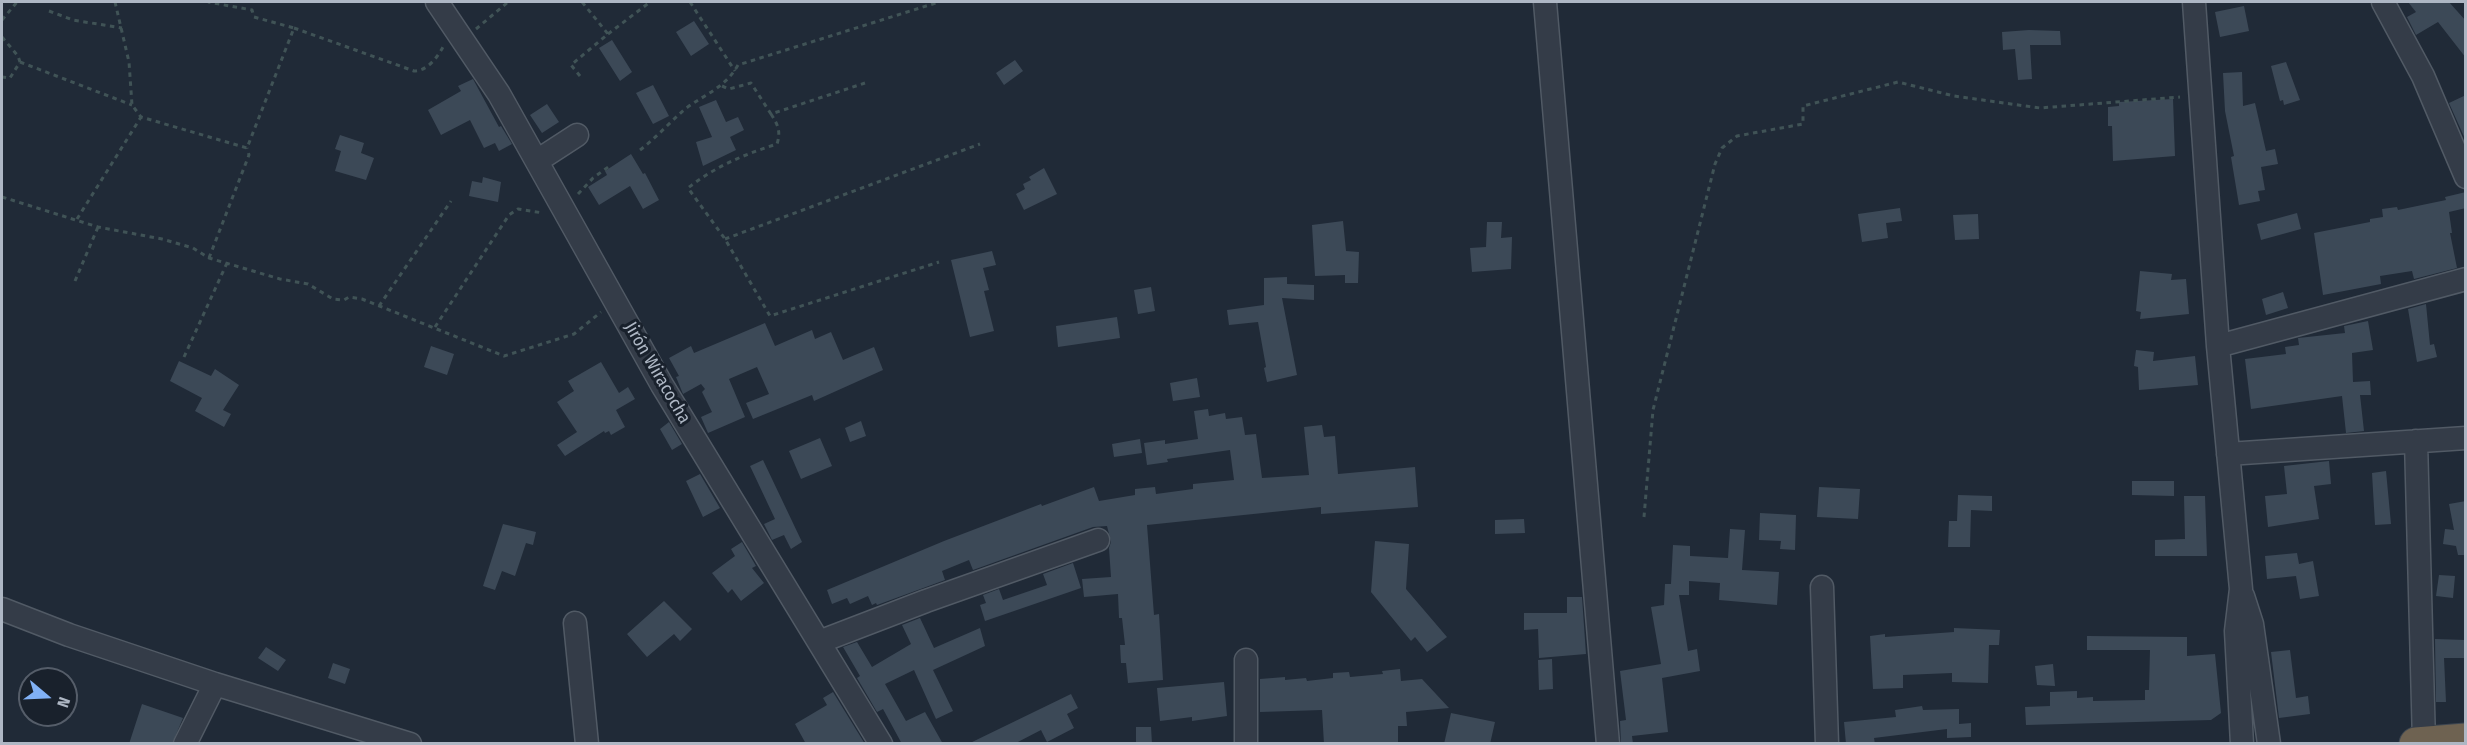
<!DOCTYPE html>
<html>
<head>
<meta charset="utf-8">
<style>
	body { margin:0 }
	#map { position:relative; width:2467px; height:745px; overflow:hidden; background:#202a37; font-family:"Fira Sans Condensed",sans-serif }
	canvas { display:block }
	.frame { position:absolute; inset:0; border:3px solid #aeb7c4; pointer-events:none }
	.north { position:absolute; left:18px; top:667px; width:60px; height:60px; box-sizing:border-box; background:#19212c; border:2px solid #555d69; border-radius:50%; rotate:109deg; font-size:16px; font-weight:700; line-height:24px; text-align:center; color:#aeb7c4 }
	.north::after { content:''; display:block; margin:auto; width:21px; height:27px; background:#81b1f6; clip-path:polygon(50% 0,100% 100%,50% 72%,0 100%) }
</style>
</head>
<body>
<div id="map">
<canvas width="2467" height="745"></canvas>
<div class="frame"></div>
<div class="north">N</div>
</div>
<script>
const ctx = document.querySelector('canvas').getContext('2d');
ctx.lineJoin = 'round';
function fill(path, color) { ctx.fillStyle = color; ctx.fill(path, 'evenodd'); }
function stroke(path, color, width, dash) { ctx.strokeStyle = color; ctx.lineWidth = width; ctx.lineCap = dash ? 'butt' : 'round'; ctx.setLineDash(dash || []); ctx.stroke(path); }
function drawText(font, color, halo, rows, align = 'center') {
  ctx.font = font + ' "Fira Sans Condensed",sans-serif'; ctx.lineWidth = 6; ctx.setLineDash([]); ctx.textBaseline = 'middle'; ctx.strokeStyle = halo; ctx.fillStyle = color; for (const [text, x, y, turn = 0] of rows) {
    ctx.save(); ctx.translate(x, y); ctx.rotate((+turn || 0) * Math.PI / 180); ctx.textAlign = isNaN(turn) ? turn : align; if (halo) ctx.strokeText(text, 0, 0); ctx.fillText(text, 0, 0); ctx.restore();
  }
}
const building = new Path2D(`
	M2408 2H2449L2466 21V58L2438 22 2416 35 2407 17 2416 12Z
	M2244 6 2249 31 2220 37 2215 12Z
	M694 21 709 44 691 56 676 32Z
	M2029 30 2060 31 2061 45H2030L2032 79 2018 80 2015 49 2003 50 2002 32Z
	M612 40 632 72 620 81 599 48Z
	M1015 60 1023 71 1004 85 996 73Z
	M2286 62 2300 100 2284 105 2283 100 2280 101 2271 66Z
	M2242 72 2243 106 2255 103 2266 151 2275 149 2278 164 2261 167 2265 190 2258 191 2260 201 2239 205 2231 157 2234 156 2225 111 2223 73Z
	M473 79 499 127 501 126 512 144 499 151 495 143 484 148 470 120 441 135 428 110 461 91 458 86Z
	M653 85 669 116 653 124 636 93Z
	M2466 95V141L2449 103Z
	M2173 99 2175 156 2113 161 2112 126H2108V107L2119 106V102Z
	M716 100 726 122 738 117 744 130 730 137 736 150 703 166 696 142 712 137 699 107Z
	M547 104 559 122 542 133 530 115Z
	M340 135 364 143 361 153 374 158 366 180 335 171 341 151 335 149Z
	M631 154 643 174 645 173 659 200 643 209 630 186 599 205 588 187 607 175 605 171Z
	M1044 168 1057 194 1024 210 1016 194 1025 189 1023 184 1031 180 1029 177Z
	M483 177 501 182 498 202 469 196 472 181 482 183Z
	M2466 192V208L2449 212 2452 233H2450L2457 268 2414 279 2412 271 2380 276 2381 284 2323 295 2314 233 2370 222V219L2383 217 2382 209 2397 207 2398 210 2446 200 2445 197Z
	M1900 208 1902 221 1886 223 1888 238 1862 242 1858 214Z
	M2297 213 2301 229 2261 240 2257 224Z
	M1978 214 1979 239 1955 240 1953 215Z
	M1343 221 1346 251 1359 252 1358 283H1345V275L1315 276 1312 225Z
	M1487 222H1502L1501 238 1512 237 1511 269 1472 272 1470 248 1486 247Z
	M992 251 996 265 983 268 989 290 984 291 994 331 970 337 951 260Z
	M2140 271 2172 274 2171 280 2186 279 2189 314 2140 319 2141 312 2136 311Z
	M1287 277V284L1314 285V300L1282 298 1297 375 1267 382 1264 368 1266 367 1258 322 1229 325 1227 310 1264 305V278Z
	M1151 287 1155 311 1138 314 1134 290Z
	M2283 292 2288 308 2266 315 2262 299Z
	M2426 304 2430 345 2434 344 2437 357 2417 362 2408 309Z
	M1117 317 1120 338 1058 347 1056 326Z
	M2368 321 2373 350 2352 353 2353 382 2370 381 2371 395H2360L2364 431 2346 433 2342 396 2251 409 2245 359 2286 354 2285 347 2299 345 2298 338 2345 333 2344 326Z
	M765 323 775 346 812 330 815 339 831 332 843 360 874 347 883 370 814 401 812 395 753 419 746 403 769 394 757 367 729 379 745 417 708 433 701 417 712 412 702 392 705 389 701 384 683 394 676 377 679 376 669 358 691 346 694 353Z
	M431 346 454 354 447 375 424 367Z
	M2136 350 2154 352 2153 361 2195 356 2198 385 2139 390 2138 367 2134 366Z
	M179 361 211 376 215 369 239 385 223 410 231 414 224 427 195 411 202 398 170 381Z
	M601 362 619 393 628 387 635 399 616 410 625 427 611 435 609 431 605 433 604 431 565 456 557 445 577 432 557 402 574 391 568 381Z
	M1197 378 1200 397 1173 401 1170 383Z
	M1208 409 1209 416 1225 413 1226 419 1242 417 1245 435 1256 434 1262 478 1309 475 1304 427 1322 425 1324 437 1335 436 1338 474 1415 467 1418 507 1321 514V507L1147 525 1154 615 1159 614 1163 680 1128 683 1126 663H1121L1120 645H1125L1122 618H1119L1118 594 1084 597 1082 579 1111 577 1109 548 1111 542 1107 526 1093 527 973 570 969 560 942 571 945 580 877 605 876 603 872 605 868 596 850 604 847 598 832 604 827 590 944 541 1041 504 1042 506 1094 487 1099 501 1135 495V489L1155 487 1156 494 1193 489V484L1234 480 1230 450 1167 459 1168 462 1147 465 1144 443 1165 440V444L1198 439 1194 411Z
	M861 421 866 436 850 442 845 428Z
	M669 422 682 444 672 450 660 429Z
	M820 438 832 466 801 479 789 451Z
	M1140 439 1142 453 1114 457 1112 444Z
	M763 460 802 542 791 549 784 535 772 540 764 524 775 519 750 466Z
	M2329 461 2331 484 2314 486 2319 519 2268 527 2265 496 2287 494 2284 466Z
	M2386 471 2391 524 2375 525 2372 473Z
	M700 474 720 508 703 517 686 481Z
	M2132 481H2174V496L2132 495Z
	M1819 487 1860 489 1858 519 1817 517Z
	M1958 495 1992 496V511L1971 510 1970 547H1948L1949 521H1957Z
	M2184 496H2205L2207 556H2155V540L2185 539Z
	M2466 501V555H2458L2456 546 2443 544 2445 529 2454 530 2449 504Z
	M1760 513 1796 515 1795 550 1780 549 1781 541 1759 540Z
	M1524 519 1525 533 1495 534V520Z
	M503 524 536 532 533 545 526 543 515 576 502 571 495 590 483 586Z
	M1730 529 1745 530 1742 570 1779 572 1777 605 1719 600 1720 583 1689 581V595H1679L1688 651 1697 649 1700 671 1662 678 1668 732 1632 736 1633 744H1621L1620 721 1626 720 1620 671 1661 664 1651 607 1664 605 1665 584H1671L1673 545 1690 546V556L1728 558Z
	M1375 541 1409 544 1406 589 1447 637 1427 652 1415 637 1411 641 1371 592Z
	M742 542 756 566 752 568 764 583 741 601 732 589 728 593 712 573 735 556 731 549Z
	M2297 553 2299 564 2313 561 2319 596 2300 599 2296 576 2267 579 2265 556Z
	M1073 563 1081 588 985 621 980 605 986 603 983 595 999 589 1003 600 1047 585 1043 574Z
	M2439 575 2455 576 2453 598 2436 596Z
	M1567 597H1582L1586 654 1539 658 1538 629 1524 630V613H1567Z
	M664 601 692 629 680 641 674 634 647 657 627 634Z
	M920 618 934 648 980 628 985 646 933 670 953 711 936 719 914 670 885 684 906 721 925 712 943 744H902L883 709 877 712 857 678 860 676 843 647 857 642 872 667 911 644 902 625Z
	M1954 628 2000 630 1999 645H1989L1988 683 1952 682V673L1903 675V688L1873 689 1870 636 1885 634V637L1954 632Z
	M2087 636 2187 637V656L2215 654 2221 713 2211 720 2026 725 2025 707 2050 706V692L2077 691V698L2093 697V701L2145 700V690H2149L2150 650H2087Z
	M2435 639 2466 640V658H2444L2446 702H2436Z
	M266 647 286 660 278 671 258 658Z
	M2290 650 2296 698 2308 696 2310 714 2279 718 2271 652Z
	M1552 659 1553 689 1539 690 1538 660Z
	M333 663 350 669 345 684 328 678Z
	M2053 664 2055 686 2037 685 2035 666Z
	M1400 669 1401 681 1422 679 1449 708 1406 712 1407 726H1398V744H1324L1322 710 1260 712V679L1285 677V680L1306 678 1307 681 1333 678V673L1349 672 1350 677 1383 674 1382 671Z
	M1224 682 1227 716 1192 721V717L1160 721 1157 688Z
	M833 692 865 744H806L795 724 827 705 823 698Z
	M1071 694 1078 708 1067 714 1074 728 1047 742 1041 730 1014 744H968Z
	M142 704 183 718 172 744H129Z
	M1922 706 1923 710 1959 709V724L1971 723V737L1947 738V729L1874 738 1875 744H1846L1844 722 1896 717 1895 710Z
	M1451 713 1495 722 1490 744H1444Z
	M1136 727H1151L1152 744H1136Z`);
const path = new Path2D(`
	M115 2 129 62 132 105 141 117 247 148 294 28 254 17 252 10 208 2
	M690 2 735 71
	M49 11 73 20 122 28
	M2 20 17 2
	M294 28 414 71C427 71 437 58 443 47
	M476 29 508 2
	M608 34 650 2
	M2 37 18 56 20 62 10 78 2 77
	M20 62 132 105
	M580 76 571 65 608 34 582 2
	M722 86 729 89 751 83 771 114 865 83
	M771 114C778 125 781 131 777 144 745 154 714 167 688 188L725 239 770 316 939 262
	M640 150C656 138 670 122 685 109 705 94 725 88 738 65L939 2
	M578 194 593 178 611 165
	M2 197 98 227 162 239 193 248 209 258 280 279 308 284 333 299 344 300 349 297 362 299 504 356 574 334 601 312
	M77 219 141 117
	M725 239 980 144
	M209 258 249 155 247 148
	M75 281 98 227
	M379 306 451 201
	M435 327 509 215 518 209 543 213
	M184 357 227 263
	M1644 517 1653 410 1715 164 1722 148 1737 136 1803 124V106L1898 82 1954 96 2040 108 2180 97`);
const minor = new Path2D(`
	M437 2 499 94 662 385 881 744
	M1545 2 1608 744
	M2194 2 2218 346 2241 589 2236 631 2242 744
	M2383 2 2423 76 2466 177
	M537 161 577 135
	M2218 346 2466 279
	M2416 441 2424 743
	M2228 454 2466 438
	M1822 587 1827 744
	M2243 596 2252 624 2269 744
	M2 609 69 635 215 684
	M575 623 587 744
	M819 642 926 601 1098 540
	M185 744 215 684 410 744
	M1246 744V660`);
const highway = new Path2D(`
	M2416 744 2466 740`);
const streetNames = [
	["Jirón Wiracocha",657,373,60]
];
fill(building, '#3c4957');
stroke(minor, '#515a65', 25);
stroke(highway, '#3e4752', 35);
stroke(path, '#405356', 3, [4.5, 4.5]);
stroke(minor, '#343c48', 22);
stroke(highway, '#6e6251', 33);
drawText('18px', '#aeb7c4', '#19212c', streetNames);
</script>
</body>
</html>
